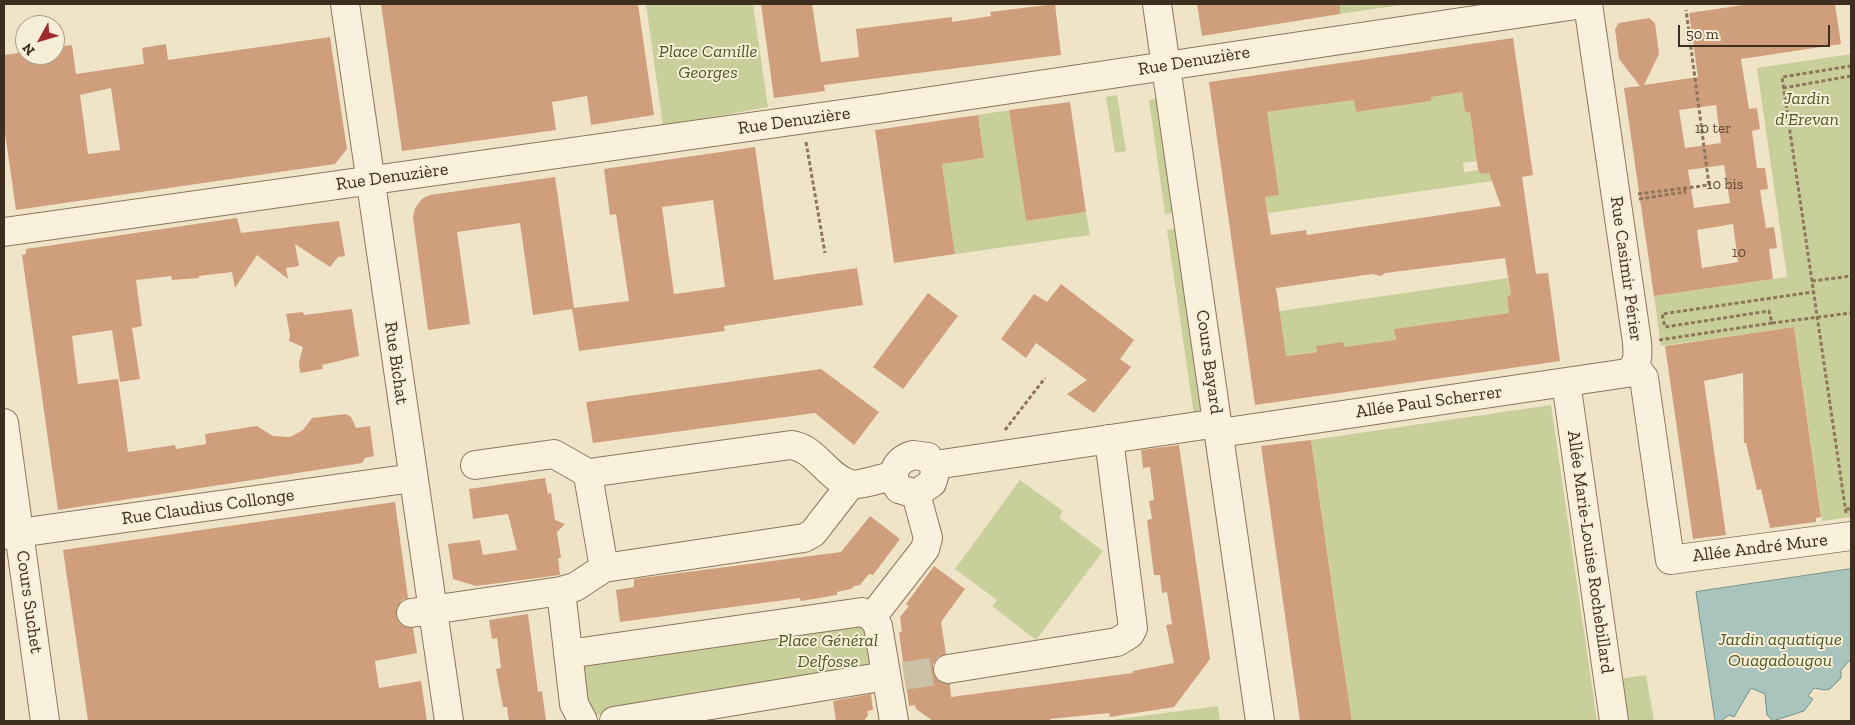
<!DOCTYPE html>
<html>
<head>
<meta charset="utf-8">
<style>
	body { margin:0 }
	#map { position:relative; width:1855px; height:725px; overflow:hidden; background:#f0e4c8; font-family:"Zilla Slab",serif }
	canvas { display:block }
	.frame { position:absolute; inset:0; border:5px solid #3d2e20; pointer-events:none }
	.north { position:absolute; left:15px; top:15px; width:50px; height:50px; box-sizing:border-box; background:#f7eed8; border:1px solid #ada18e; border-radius:50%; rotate:231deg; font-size:14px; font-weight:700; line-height:20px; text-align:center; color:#3d2e20 }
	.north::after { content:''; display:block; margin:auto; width:18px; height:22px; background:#9e2a2b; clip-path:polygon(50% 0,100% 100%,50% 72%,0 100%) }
	.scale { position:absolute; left:1678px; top:25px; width:152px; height:22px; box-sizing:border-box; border:2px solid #3d2e20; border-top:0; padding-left:6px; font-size:15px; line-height:18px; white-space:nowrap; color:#3d2e20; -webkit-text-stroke:4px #f7eed8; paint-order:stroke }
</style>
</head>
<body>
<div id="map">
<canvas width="1855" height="725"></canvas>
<div class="frame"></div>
<div class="north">N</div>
<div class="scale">50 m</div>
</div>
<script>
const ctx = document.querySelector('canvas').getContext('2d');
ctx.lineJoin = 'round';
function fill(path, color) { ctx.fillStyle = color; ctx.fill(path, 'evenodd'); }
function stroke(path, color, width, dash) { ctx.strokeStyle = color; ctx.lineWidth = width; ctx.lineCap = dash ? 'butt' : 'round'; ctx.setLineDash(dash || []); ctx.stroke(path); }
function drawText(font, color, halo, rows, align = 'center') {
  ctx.font = font + ' "Zilla Slab",serif'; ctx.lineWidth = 4; ctx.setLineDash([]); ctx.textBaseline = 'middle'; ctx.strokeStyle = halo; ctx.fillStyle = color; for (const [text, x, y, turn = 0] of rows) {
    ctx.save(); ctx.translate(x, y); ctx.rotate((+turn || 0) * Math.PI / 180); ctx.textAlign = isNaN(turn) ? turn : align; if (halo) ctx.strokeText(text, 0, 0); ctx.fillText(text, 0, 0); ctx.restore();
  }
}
const green = new Path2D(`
	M646 4H753L768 107 663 126Z
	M1280 4H1408L1283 22Z
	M1851 54V517L1822 521 1794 327 1661 346 1654 296 1787 277 1757 68Z
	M1462 92 1465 112H1470L1477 161 1463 163 1464 172 1480 170 1481 174 1491 173 1492 181 1268 213 1265 197 1267 112 1354 100 1356 112 1431 101V95Z
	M1117 95 1126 151 1115 153 1106 97Z
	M1160 98 1177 212 1165 214 1149 100Z
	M1009 110 1026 221 1086 212 1090 235 955 254 942 164 984 158 978 115Z
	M1179 228 1206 413 1194 415 1167 230Z
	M1508 278 1511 295 1507 296 1509 313 1395 329 1396 342H1382L1286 356 1260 314Z
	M1551 405 1597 721H1352L1311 440Z
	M1020 480 1063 511 1059 518 1103 551 1036 640 992 606 997 600 955 569Z
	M865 619 873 674 591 716 586 713 580 662Z
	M1646 675 1654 721H1618L1612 680Z
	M1218 706 1220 721H1105Z`);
const water = new Path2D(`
	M1851 569V659L1841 670V678L1830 689 1824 690 1814 688 1808 696 1813 699 1804 711 1773 721 1767 715 1765 694 1751 688 1734 717 1729 715 1721 721H1715L1696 592Z`);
const building = new Path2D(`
	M381 4H638L654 115 591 125 587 96 552 102 556 130 402 151Z
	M761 4H812L821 62 859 57 856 29 952 17V22L991 16 990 12 1055 4 1061 55 824 85 825 91 774 98Z
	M1197 4H1340V14L1202 36Z
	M1750 4H1835L1841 44 1741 59 1749 109 1757 108 1760 129 1752 131 1757 168H1765L1768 189 1760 190 1766 228 1774 227 1777 248 1769 249 1773 279 1654 296 1624 88 1640 86 1619 59 1615 29 1619 23 1649 18 1655 23 1659 54 1644 85 1698 77 1689 13ZM1716 105 1721 143 1685 148 1679 110ZM1724 165 1730 203 1694 208 1688 170ZM1733 224 1738 262 1702 268 1697 230Z
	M330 37 347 149 335 164 16 210 4 126V55L25 52V55H55V47L72 45 76 74 144 64 142 48 166 44 168 60ZM111 88 120 150 88 154 80 95Z
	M1513 38 1533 175 1522 177 1536 274 1548 273 1560 361 1255 405 1209 82ZM1462 92 1465 112H1470L1478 170 1481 174 1489 173 1501 206 1307 235 1306 230 1271 235 1265 197 1279 195 1267 112 1354 100 1356 112 1431 101V97ZM1505 258 1511 295 1507 296 1509 313 1394 329 1396 340 1344 347 1343 342 1316 346 1317 352 1286 356 1276 288 1372 274 1381 276 1385 273Z
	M1070 102 1086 212 1026 221 1009 110Z
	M978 115 984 158 942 164 955 254 894 263 875 130Z
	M755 147 774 280 857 268 863 305 724 326 725 331 579 351 572 309 533 315 520 223 457 232 470 324 428 330 413 218 415 208 422 199 430 195 555 177 574 308 629 301 616 214 610 215 604 169ZM713 200 725 287 674 294 662 207Z
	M237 218 241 233 339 221 345 256 338 257 330 267 295 244 299 266 286 268 288 279 257 255 235 288 232 272 199 276V278L172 280 171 276 136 280 142 326 132 328 140 379 120 382 112 330 72 336 78 384 118 379 128 452 175 445 176 449 206 444 205 434 257 426 273 436 290 437 303 430 312 418 346 414 351 417 356 428 370 426 374 456 365 458 362 463 58 510 22 255 26 254V249Z
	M1061 284 1134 340 1120 359 1131 367 1094 413 1067 394 1087 380 1036 343 1026 358 1001 339 1034 294 1047 302Z
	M928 293 958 316 903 389 873 367Z
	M352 309 359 356 322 365 323 369 300 373 299 362 303 347 289 341 290 335 286 314 303 312 304 315Z
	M1794 327 1821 517 1816 518V522L1770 528 1761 489 1757 490 1746 443H1744L1743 373 1704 381 1726 535 1693 539 1665 346Z
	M821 369 879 412 854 445 815 413 593 443 586 402Z
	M1311 440 1337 621 1352 721H1300L1261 446Z
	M1179 445 1210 659 1174 707 1110 717 1109 713 1050 719V721H933L916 709 915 705 909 706 899 632H902L900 617 909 606 906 604 934 566 965 589 941 622 946 654 938 657 933 664V672L936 678 942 683 950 684 951 697 1133 673V671L1174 663 1166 625 1172 624 1167 592 1162 593 1160 575H1154L1147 520 1152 519 1149 501 1154 500 1150 467 1143 468 1141 450Z
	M545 478 548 494 551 493 555 520 565 524 557 532 561 558H558L560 575 476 586 453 579 448 544 480 540 483 555 517 550 508 514 473 519 469 489Z
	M395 502 408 598 402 600 397 607 396 616 399 623 405 627 413 628 417 653 375 661 379 688 421 681 427 721H88L63 550Z
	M870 516 900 539 873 575 869 574 860 585 854 586 851 589 837 592V595L801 601 800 598 620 622 616 590 634 587V579L841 552Z
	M528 614 538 692 542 691 546 721H509L507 707H503L496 669 501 668 497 638 492 639 489 620Z
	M871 694 873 710 867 711 868 715 864 721H836L833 701Z`);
const minorTunnel = new Path2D(`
	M904 676 948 669`);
const path = new Path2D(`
	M1783 88 1851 76
	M806 142 825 253
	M1638 194 1709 185 1686 10
	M1639 199 1685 192 1684 188
	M1812 281 1851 276
	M1772 323 1851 313
	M1659 340 1772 323 1769 311 1665 327 1662 314 1813 292
	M1005 430 1045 378
	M1846 509H1851
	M1846 513 1782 77 1851 66`);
const minor = new Path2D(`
	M345 4 449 721
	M1157 4 1260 721
	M4 232 877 109 1583 4
	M1635 366 1644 378 1670 560 1851 536
	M1566 382 1614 721
	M4 423 45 721
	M1220 433 1627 373C1639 365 1638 355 1637 342L1588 4
	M913 455 928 457 936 470 932 483 916 494 899 489C888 475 896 460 913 455Z
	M475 465 554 454 591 475
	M935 465 1218 423
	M4 535 413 478
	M604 568 589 481 591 475 596 472 791 445C816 448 826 477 850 484 858 486 883 478 892 476
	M561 591 574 704 583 721
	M411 613 561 591 575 587 604 568 804 538 813 533 851 484
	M872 617 925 549 928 538 916 494
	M568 654 862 612 872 617 878 626 894 721
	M948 669 1117 642 1130 634 1133 628 1109 439
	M614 721 886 676`);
const numberNames = [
	["10 ter",1713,129],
	["10 bis",1725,185],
	["10",1739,253]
];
const parkNames = [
	["Place Camille",708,52],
	["Georges",708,73],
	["Jardin",1807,99],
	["d'Erevan",1807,120],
	["Jardin aquatique",1780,640],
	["Ouagadougou",1780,661],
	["Place Général",828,641],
	["Delfosse",828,662]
];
const streetNames = [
	["Rue Denuzière",1194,61,-9],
	["Rue Denuzière",794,121,-8],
	["Rue Denuzière",392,177,-8],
	["Rue Casimir Périer",1626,269,82],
	["Cours Bayard",1209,362,82],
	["Rue Bichat",396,363,82],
	["Allée Paul Scherrer",1429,402,-8],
	["Rue Claudius Collonge",208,507,-8],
	["Allée André Mure",1760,548,-7],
	["Allée Marie-Louise Rochebillard",1590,552,82],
	["Cours Suchet",29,602,82]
];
fill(green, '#c9cf9b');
fill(water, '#a9c4bc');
stroke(water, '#6f938a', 1);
fill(building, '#cf9f7d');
stroke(minorTunnel, '#ccc0a6', 28, [28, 14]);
stroke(minor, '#8d765c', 30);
stroke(path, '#8d765c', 3, [4, 2.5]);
stroke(minor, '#faf1dc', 28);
drawText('15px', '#624a37', null, numberNames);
drawText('italic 18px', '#4d5a26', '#f7eed8', parkNames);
drawText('18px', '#3d2e20', '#f7eed8', streetNames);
</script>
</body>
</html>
